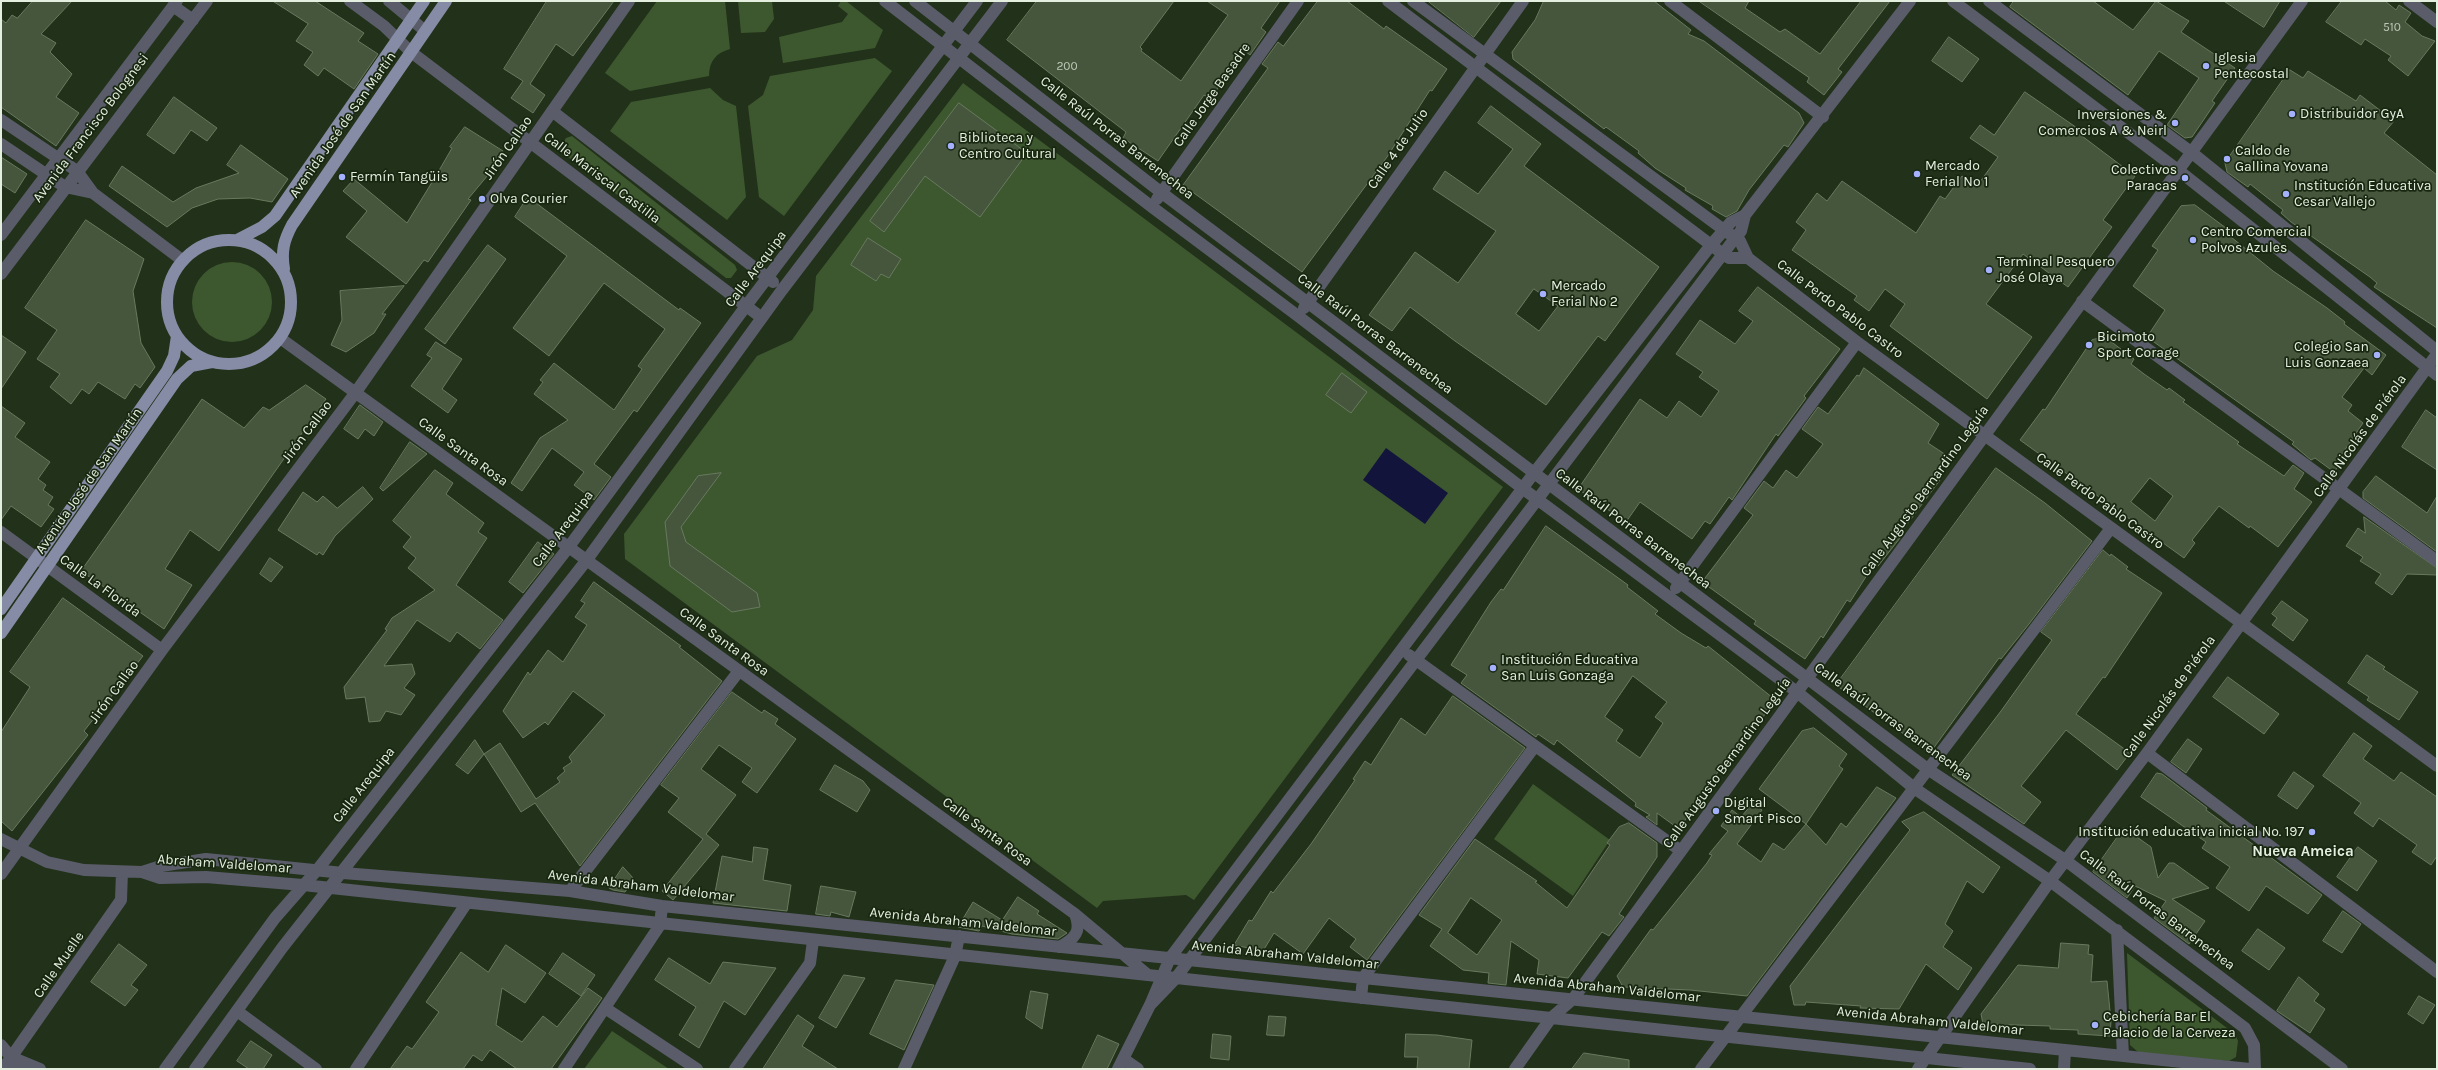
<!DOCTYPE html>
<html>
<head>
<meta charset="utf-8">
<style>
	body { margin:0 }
	#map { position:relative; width:2438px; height:1070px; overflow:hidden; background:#22311a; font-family:Karla,sans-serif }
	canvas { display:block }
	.frame { position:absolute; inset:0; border:2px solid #e5efe0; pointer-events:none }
</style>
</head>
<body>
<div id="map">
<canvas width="2438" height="1070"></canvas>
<div class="frame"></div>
</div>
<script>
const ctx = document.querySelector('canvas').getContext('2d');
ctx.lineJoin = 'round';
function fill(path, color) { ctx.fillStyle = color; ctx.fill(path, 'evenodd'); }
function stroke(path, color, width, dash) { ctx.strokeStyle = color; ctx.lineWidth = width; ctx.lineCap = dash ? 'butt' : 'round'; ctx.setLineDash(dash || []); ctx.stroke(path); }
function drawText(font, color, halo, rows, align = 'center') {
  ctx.font = font + ' Karla,sans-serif'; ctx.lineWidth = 3.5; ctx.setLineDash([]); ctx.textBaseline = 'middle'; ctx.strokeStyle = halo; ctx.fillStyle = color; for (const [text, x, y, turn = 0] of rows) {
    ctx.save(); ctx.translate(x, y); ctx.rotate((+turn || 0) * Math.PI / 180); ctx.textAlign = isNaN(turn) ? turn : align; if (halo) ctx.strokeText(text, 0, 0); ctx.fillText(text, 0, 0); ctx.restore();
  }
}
const green = new Path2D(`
	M657 1H725L730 49C716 53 709 61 709 76L630 91 605 73Z
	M738 1H772L774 19 765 32 741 33Z
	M841 1H846L883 30 875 48 783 63 779 37 842 22 848 14 838 6Z
	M875 58 892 71 784 216 759 197 748 106 763 95 770 76Z
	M963 83 1503 487 1194 900 1186 895 1103 901 1097 908 625 559 624 534 757 356 792 340 813 310 816 276Z
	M710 88 723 100 736 106 746 197 727 220 610 131 631 102Z
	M572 136 735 265 737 270 731 278H726L564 154 561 146 566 138Z
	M192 302a40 40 0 1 1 80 0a40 40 0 1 1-80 0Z
	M1533 784 1610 840 1573 896 1494 839Z
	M2127 953 2235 1034 2238 1041 2236 1057 2229 1061 2145 1054 2138 1052 2130 1045Z
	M612 1031 669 1069H584Z`);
const water = new Path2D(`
	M1386 448 1448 493 1425 524 1363 480Z`);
const building = new Path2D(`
	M33 1H72L41 34 56 43 50 52 72 74 56 97 79 113 56 146 1 107V19L6 23 12 15 17 18Z
	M273 1H315L364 33 358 41 378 54 354 89 324 68 318 76 304 65 313 52 296 41 308 24Z
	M547 1H614L573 56 556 44 530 84 545 95 533 113 511 98 523 81 504 69Z
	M1037 1H1174L1140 47 1142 49 1141 51 1181 81 1228 15 1207 1H1280L1261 28 1266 32 1250 55 1245 51 1210 99 1204 95 1158 161 1123 138 1126 132 1007 40Z
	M1318 1H1347L1384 29 1386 26 1447 69 1432 91 1430 90 1387 157 1302 272 1183 185 1268 68 1262 64 1278 42 1283 46Z
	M1428 1H1501L1474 37Z
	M1544 1H1654L1691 30 1688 34 1704 41 1799 113 1804 123 1788 147 1784 145 1749 190 1737 211 1726 217 1712 209 1713 206 1685 190 1686 188 1655 168 1638 153 1639 151 1606 127 1604 129 1513 59 1512 52 1535 20Z
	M1699 1H1749L1745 8 1780 32 1785 29 1820 54 1861 1H1890L1838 69 1842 72 1824 95 1807 82 1809 78Z
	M2014 1H2093L2133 30 2156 1 2189 21 2181 32 2235 68 2212 101 2215 103 2192 137 2185 138 2167 125 2199 78 2159 51 2128 95 2010 7Z
	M2224 1H2280L2264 27Z
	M2342 1H2385L2396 10 2399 5 2411 13 2405 22 2422 36 2435 41 2408 76 2388 60 2391 56 2365 39 2361 45 2326 22Z
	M1949 37 1979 59 1962 82 1932 61Z
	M2290 70 2303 78 2308 71 2356 101 2360 95 2394 121 2384 133 2437 175V328L2374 287 2377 283 2370 277 2291 222 2281 213 2283 210 2250 184 2248 187 2227 172 2225 163Z
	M2025 92 2080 130 2078 133 2135 176 2103 220 2112 227 2068 287 2023 254 1986 304 2032 337 1987 399 1890 326 1905 304 1885 289 1869 311 1854 300 1857 296 1792 250 1806 230 1796 222 1817 193 1827 201 1842 181 1916 233 1940 196 1945 199 1962 176 1977 186 1998 157 1970 138 1980 125 1994 135Z
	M174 97 217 128 207 141 191 130 174 154 147 135Z
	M959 103 1027 153 980 217 925 176 884 232 870 221Z
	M1491 106 1541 144 1524 166 1659 267 1605 341 1598 336 1546 405 1455 341 1410 307 1392 331 1369 315 1415 252 1458 283 1496 231 1433 189 1445 171 1478 194 1513 149 1478 123ZM1534 289 1558 306 1539 331 1516 314Z
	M465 127 503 151 488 175 468 199 471 200 428 262 424 260 406 284 346 237 367 211 343 191 354 179 407 223 437 174 452 148 450 147Z
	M241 145 288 179 272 202 250 198 218 199 192 208 167 227 109 186 122 166 173 202 196 188 239 173 227 165Z
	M1 157 27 174 15 193 1 184Z
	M528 197 679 310 680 308 701 323 637 412 634 410 594 464 611 477 594 500 574 485 584 472 552 448 522 491 511 483 540 438 568 420 534 394 543 382 540 380 554 363 614 410 642 369 638 366 665 329 604 283 549 356 513 328 567 256 515 217Z
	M2195 205 2234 234 2231 237 2273 271 2327 308 2345 322 2344 324 2386 355 2372 375 2364 368 2342 397 2352 405 2348 411 2363 423 2340 457 2343 460 2334 472 2315 458 2311 460 2292 444 2294 442 2147 337 2165 310 2133 286 2158 250 2152 246 2181 206Z
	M86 220 144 259 133 291 141 343 155 367 140 388 135 384 125 399 98 382 89 394 82 389 71 404 50 387 60 374 37 359 57 330 25 308Z
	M868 238 901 259 889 278 881 274 876 281 851 265Z
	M488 245 506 259 445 344 425 329Z
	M404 286 382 314H386L374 333 346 352 331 345 342 320 340 291Z
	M1758 287 1840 349 1804 396 1806 398 1778 436 1776 434 1732 500 1729 497 1710 524 1705 521 1692 539 1640 502 1626 522 1578 489 1640 399 1667 418 1679 401 1701 417 1719 391 1699 377 1703 372 1676 354 1700 320 1735 344 1753 321 1739 311Z
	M1 335 26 352 1 389Z
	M2105 337 2134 359 2131 364 2144 374 2167 390 2169 388 2185 400 2183 402 2239 442 2237 444 2284 476 2293 465 2304 473 2294 489 2312 502 2278 547 2250 526 2249 528 2219 506 2192 540 2195 543 2184 558 2020 440 2043 409 2045 410 2092 340ZM2150 478 2173 496 2155 521 2131 502Z
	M436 342 462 359 442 389 457 400 448 413 411 386 432 358 427 355Z
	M1864 368 1939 424 1928 443 1946 455 1932 475 1940 480 1902 531 1904 533 1878 566 1874 564 1850 602 1847 600 1823 638 1821 636 1805 659 1754 624 1756 621 1702 582 1753 515 1744 508 1764 481 1773 488 1786 470 1797 478 1823 444 1802 429 1818 407 1828 414 1857 375 1859 376Z
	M1342 373 1367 392 1351 413 1326 395Z
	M306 385 326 399 219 551 190 530 165 569 192 585 164 629 81 571 202 399 244 428 263 407 269 410Z
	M360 405 383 422 374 436 365 429 358 439 344 429Z
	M1 406 25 423 15 437 50 462 38 479 46 485 43 490 53 497 48 505 54 509 41 527 11 506 1 520Z
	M2426 410 2437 418V470L2402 447Z
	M410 442 427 454 383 491 380 488Z
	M1996 468 2045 503 2092 541 2029 624 2001 659 1999 658 1930 753 1836 685Z
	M435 470 453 483 446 494 484 523 478 532 487 538 456 585 503 620 480 649 457 632 450 642 417 620 384 666 412 664 415 674 404 688 415 695 401 715 386 711 380 721 369 722 365 697 346 699 344 687 387 630 385 629 392 618 435 590 408 568 416 558 403 547 411 537 393 521Z
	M721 473 681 527 686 542 757 593 760 607 732 612 670 566 665 522 698 476Z
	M2376 476 2427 513 2437 496V552L2363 498V492Z
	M363 487 373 499 335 536 323 555 319 552 317 555 278 530 303 492 317 502 323 496 337 508Z
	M2364 517 2437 568V575L2407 574 2392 595 2375 583 2381 574 2360 561 2363 557 2346 546 2358 528 2365 533Z
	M1546 526 1628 585 1627 587 1658 611 1655 614 1681 633 1706 648 1708 646 1773 698 1771 706 1733 758 1720 769 1679 829 1657 813V825L1646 817 1650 815 1635 806 1636 803 1557 740 1554 745 1538 734 1536 737 1461 683 1467 675 1451 665 1491 602 1501 589 1503 590ZM1633 676 1667 702 1655 717 1663 723 1640 758 1616 741 1623 730 1605 717Z
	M538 542 554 554 523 593 509 582Z
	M2103 550 2110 556 2111 554 2128 567 2126 569 2162 593 2105 678 2103 677 2076 714 2130 753 2117 770 2066 730 2021 786 2041 802 2024 824 1952 775 2001 711 2052 640 2041 632Z
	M270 558 283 567 271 582 260 574Z
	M594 582 681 646 679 647 722 681 580 866 535 803 521 812 484 754 500 743 536 799 560 782 557 778 565 771 563 768 572 762 569 757 605 715 573 691 548 725 545 722 523 738 503 711 528 672 530 675 548 650 563 662 587 625 575 617 585 603 581 601Z
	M63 598 143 656 84 731 88 735 12 831 1 821V732L30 687 10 672Z
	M2282 601 2308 620 2293 641 2272 625 2277 618 2272 614Z
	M2367 655 2385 667 2383 669 2418 692 2399 720 2367 700 2369 697 2348 683Z
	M2228 677 2279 714 2264 734 2213 697Z
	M732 692 762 713 764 710 778 719 775 724 796 739 757 793 742 782 752 768 719 745 701 769 736 795 706 834 719 845 673 900 662 891 703 839 668 812 679 798 661 785Z
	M1453 696 1525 748 1367 960 1350 947 1356 939 1329 918 1303 954 1274 933 1263 951 1234 945 1249 920 1252 921 1271 891 1273 893 1311 844 1355 780 1353 779 1365 761 1371 765 1401 718 1425 735Z
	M1814 728 1847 754 1839 766 1843 769 1806 824 1759 789 1802 731Z
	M2354 733 2372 746 2363 759 2394 781 2401 772 2437 797V856L2431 865 2412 852 2417 845 2379 818 2373 827 2354 813 2361 803 2323 776Z
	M2188 739 2202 749 2186 773 2171 762Z
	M475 740 484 754 468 774 456 765Z
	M835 765 863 781 870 790 857 812 820 790Z
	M2294 772 2314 786 2297 809 2278 796Z
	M2157 773 2162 774 2207 808 2206 810 2322 895 2308 914 2266 886 2249 911 2216 888 2230 867 2202 848 2206 842 2141 797Z
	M1877 787 1896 798 1747 996 1690 990 1623 987 1617 976 1651 929 1653 930 1707 863 1712 855 1709 854 1728 831 1721 826 1732 810 1741 817 1753 803 1762 810 1737 844 1761 862 1773 843 1784 850 1806 824 1826 845 1841 823 1846 827Z
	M1924 812 2000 867 1983 893 1967 881 1945 924 1953 931 1943 947 1972 968 1958 990 1926 964 1899 1009 1860 1008 1861 1006 1806 1002 1805 1005H1794L1790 986 1910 830 1902 822Z
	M1629 823 1657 843V857L1619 914 1624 917 1609 936 1602 932 1568 978 1537 974 1539 960 1511 941 1506 985 1488 983 1489 973 1463 970 1430 946 1442 929 1419 915 1475 839 1537 881 1535 882 1567 908 1610 845 1607 843 1619 827ZM1471 898 1502 920 1477 955 1448 933Z
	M2124 828 2151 847 2158 878 2169 863H2174L2209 888 2172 899 2205 921 2189 944 2154 918 2166 901 2135 886 2127 898 2093 872Z
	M754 847 768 849 763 880 791 885 787 911 713 903 722 856 752 862Z
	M2358 847 2377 861 2357 891 2337 877Z
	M623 867 634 879 625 892 613 890 609 888Z
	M821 886 856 892 849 917 831 912 830 916 816 914Z
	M1018 897 1039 911 1037 914 1067 933 1058 939 1012 934 982 926 979 931 958 927 973 902 1002 920Z
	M2343 911 2361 924 2342 953 2323 941Z
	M2258 929 2285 948 2269 970 2242 951Z
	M2061 943 2089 945 2088 954 2093 955 2091 982 2107 981 2111 1021 2110 1036 2078 1034V1030L2050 1029V1026L1983 1024 1981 1014 2018 965 2058 968Z
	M119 944 147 965 131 985 138 990 125 1006 91 982Z
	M506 945 546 973 525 1003 502 988 496 1025 522 1042 543 1016 557 1027 588 988 602 998 551 1069H517L490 1050 482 1061 473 1055 463 1069H390L407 1046 412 1049 439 1012 426 1002 461 952 488 972Z
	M563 953 595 975 581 996 549 974Z
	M669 958 710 984 723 962 776 968 745 1015 724 1001 699 1048 679 1035 696 1007 655 980Z
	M844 975 865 978 836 1028 819 1018Z
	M2299 977 2319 994 2314 1001 2325 1009 2310 1033 2277 1011Z
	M896 980 934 985 904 1050 870 1034Z
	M1031 991 1048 994 1042 1029 1026 1018Z
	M2419 996 2435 1005 2423 1024 2408 1014Z
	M798 1015 814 1026 802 1046 838 1069H763Z
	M1269 1016 1286 1017 1284 1036 1267 1035Z
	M1213 1034 1231 1036 1229 1060 1211 1058Z
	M1406 1034 1437 1035 1472 1040 1469 1069H1417L1418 1057H1405Z
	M1098 1035 1119 1044 1107 1069H1082Z
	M251 1041 272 1055 263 1069H249L237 1061Z
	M1584 1053 1629 1060V1069H1572Z`);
const minor = new Path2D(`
	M350 1 384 26 411 52 762 318
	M389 1 424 30
	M885 1 1152 207 1298 316 1522 488 1797 692 1914 788 2050 881 2245 1028 2254 1045 2255 1069
	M915 1 1162 193 1929 770 2065 860 2342 1069
	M1388 1 1723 254 1729 258H1748L1740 241 1724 230 1413 1
	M1670 1 1823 117
	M1953 1 2178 170 2437 375
	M1989 1 2191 152 2437 351
	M2409 1 2437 22
	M173 6 193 20
	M552 111 773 282
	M1 120 77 171 93 193 182 260
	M1 144 65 187 93 193
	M1157 199 1298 1
	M1745 215 1910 1
	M1 235 177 1
	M1748 258 1857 342 2437 766
	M1 274 207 1
	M2082 301 2437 561
	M1304 308 1523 1
	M280 338 1075 914 1148 975
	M1 532 162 650
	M1676 588 1857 342
	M1409 655 1681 851
	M2147 753 2437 972
	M1 839 47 862 84 870 142 872 160 878 206 877 303 885 2030 1069
	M142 872 161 866 206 859 343 873 570 891 662 906 2250 1069
	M1 874 162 650 356 392 629 1
	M570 891 739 671
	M2117 930 2123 1056
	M1059 947C1075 939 1082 931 1075 914
	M1361 998 1363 978 1535 746
	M605 1008 697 1069
	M237 1011 316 1069
	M1 1045 11 1057 16 1069
	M11 1057 40 1069
	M1125 1060 1138 1069
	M3 1069 121 900 122 872
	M165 1069 275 918 318 869 568 548 746 306 977 1
	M195 1069 282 948 586 561 782 290 1002 1
	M356 1069 466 904
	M564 1069 660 925 662 906
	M735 1069 810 963 813 941
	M904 1069 955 956 959 936
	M1118 1069 1150 1005 1170 958 1534 473 1711 245 1731 222 1745 215 1741 231 1735 238 1175 979 1150 1005
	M1515 1069 1551 1018 1573 999 2302 1
	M1701 1069 2111 528
	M1918 1069 2050 881 2147 753 2437 354
	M2064 1069 2065 1050`);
const major = new Path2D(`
	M167 302a62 62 0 1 1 124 0a62 62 0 1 1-124 0Z
	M237 240 262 227 275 216 424 1
	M284 269C281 251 284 240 292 225L446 1
	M1 609 167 371 174 356 177 336
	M1 633 177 379 191 366 212 362`);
const markers = [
	[2206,66,4,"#a4b1fc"],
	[2292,114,4,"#a4b1fc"],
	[2175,123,4,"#a4b1fc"],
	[951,146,4,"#a4b1fc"],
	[2227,159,4,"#a4b1fc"],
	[1917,174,4,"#a4b1fc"],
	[342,177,4,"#a4b1fc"],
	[2185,178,4,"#a4b1fc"],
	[2286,194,4,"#a4b1fc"],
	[482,199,4,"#a4b1fc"],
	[2193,240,4,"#a4b1fc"],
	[1989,270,4,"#a4b1fc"],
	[1543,294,4,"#a4b1fc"],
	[2089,345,4,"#a4b1fc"],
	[2377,355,4,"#a4b1fc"],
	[1493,668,4,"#a4b1fc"],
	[1716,811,4,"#a4b1fc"],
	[2312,832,4,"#a4b1fc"],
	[2095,1025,4,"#a4b1fc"]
];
const numberNames = [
	["510",2392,28],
	["200",1067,67]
];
const poiNames = [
	["Iglesia",2214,58],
	["Pentecostal",2214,74],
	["Distribuidor GyA",2300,114],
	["Inversiones &",2167,115,"right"],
	["Comercios A & Neirl",2167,131,"right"],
	["Biblioteca y",959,138],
	["Centro Cultural",959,154],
	["Caldo de",2235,151],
	["Gallina Yovana",2235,167],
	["Mercado",1925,166],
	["Ferial Nº 1",1925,182],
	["Colectivos",2177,170,"right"],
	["Paracas",2177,186,"right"],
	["Fermín Tangüis",350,177],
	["Institución Educativa",2294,186],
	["Cesar Vallejo",2294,202],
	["Olva Courier",490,199],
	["Centro Comercial",2201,232],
	["Polvos Azules",2201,248],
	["Terminal Pesquero",1997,262],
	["José Olaya",1997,278],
	["Mercado",1551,286],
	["Ferial Nº 2",1551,302],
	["Bicimoto",2097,337],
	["Sport Corage",2097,353],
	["Colegio San",2369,347,"right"],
	["Luis Gonzaea",2369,363,"right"],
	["Institución Educativa",1501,660],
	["San Luis Gonzaga",1501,676],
	["Digital",1724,803],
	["Smart Pisco",1724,819],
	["Institución educativa inicial No. 197",2304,832,"right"],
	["Cebichería Bar El",2103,1017],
	["Palacio de la Cerveza",2103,1033]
];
const streetNames = [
	["Calle Jorge Basadre",1212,95,-55],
	["Avenida José de San Martín",343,125,-55],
	["Avenida Francisco Bolognesi",91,128,-53],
	["Calle Raúl Porras Barrenechea",1117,138,38],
	["Jirón Callao",508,148,-55],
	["Calle 4 de Julio",1398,149,-55],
	["Calle Mariscal Castilla",602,178,37],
	["Calle Arequipa",756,269,-53],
	["Calle Perdo Pablo Castro",1840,309,37],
	["Calle Raúl Porras Barrenechea",1375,334,37],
	["Jirón Callao",307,432,-53],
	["Calle Nicolás de Piérola",2360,436,-54],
	["Calle Santa Rosa",463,452,36],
	["Avenida José de San Martín",89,481,-55],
	["Calle Augusto Bernardino Leguía",1925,491,-54],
	["Calle Perdo Pablo Castro",2100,501,36],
	["Calle Arequipa",563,529,-53],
	["Calle Raúl Porras Barrenechea",1633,529,37],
	["Calle La Florida",100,586,36],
	["Calle Santa Rosa",724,642,36],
	["Jirón Callao",114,692,-54],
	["Calle Nicolás de Piérola",2169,697,-54],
	["Calle Raúl Porras Barrenechea",1893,722,36],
	["Calle Augusto Bernardino Leguía",1727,763,-54],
	["Calle Arequipa",364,785,-52],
	["Calle Santa Rosa",987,832,36],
	["Abraham Valdelomar",224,864,4],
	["Avenida Abraham Valdelomar",641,886,7],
	["Calle Raúl Porras Barrenechea",2157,910,37],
	["Avenida Abraham Valdelomar",963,922,6],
	["Avenida Abraham Valdelomar",1285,955,6],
	["Calle Muelle",59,965,-55],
	["Avenida Abraham Valdelomar",1607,988,6],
	["Avenida Abraham Valdelomar",1930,1021,6]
];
const neighbourhoodNames = [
	["Nueva Ameica",2303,852]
];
fill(green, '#3d582e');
fill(water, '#12143b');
fill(building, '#46563d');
stroke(building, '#68795f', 1);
stroke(minor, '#5a5c69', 12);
stroke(major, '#868ca5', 12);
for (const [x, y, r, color] of markers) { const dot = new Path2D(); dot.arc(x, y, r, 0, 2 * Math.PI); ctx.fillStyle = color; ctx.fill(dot); stroke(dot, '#182710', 1.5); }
drawText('12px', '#bdc9b7', null, numberNames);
drawText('14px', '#e5efe0', '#182710', poiNames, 'left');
drawText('14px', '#e5efe0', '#182710', streetNames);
drawText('bold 15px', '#e5efe0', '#182710', neighbourhoodNames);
</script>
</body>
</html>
